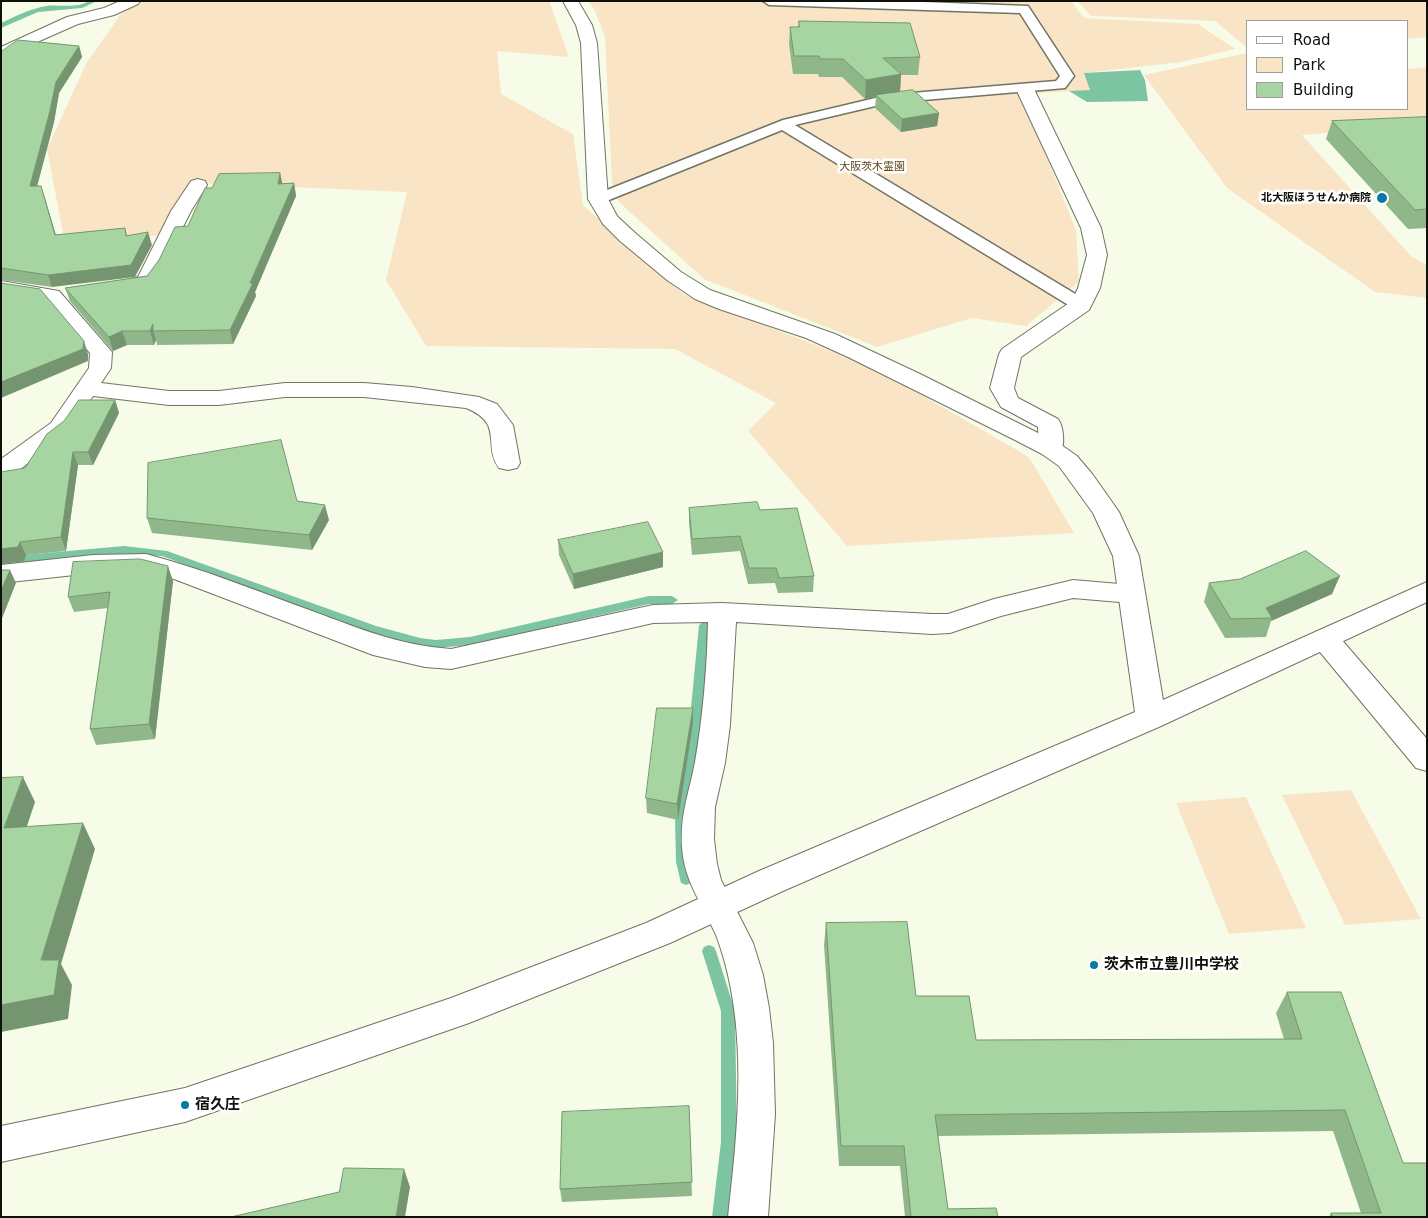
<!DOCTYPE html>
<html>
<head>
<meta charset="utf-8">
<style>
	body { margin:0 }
	#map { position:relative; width:1428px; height:1218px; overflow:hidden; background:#f7fce9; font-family:"DejaVu Sans",sans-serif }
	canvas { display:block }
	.frame { position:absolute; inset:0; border:2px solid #0e1009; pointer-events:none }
	.legend { position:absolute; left:1246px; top:20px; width:162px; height:90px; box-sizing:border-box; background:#fff; border:1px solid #9f9f9d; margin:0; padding:6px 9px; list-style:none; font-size:15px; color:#0e1009 }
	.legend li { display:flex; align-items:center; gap:10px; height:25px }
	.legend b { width:25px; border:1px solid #9f9f9d }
</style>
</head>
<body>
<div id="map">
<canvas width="1428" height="1218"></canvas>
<div class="frame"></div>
<ul class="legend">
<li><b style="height:6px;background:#fff"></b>Road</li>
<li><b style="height:14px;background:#fae4c6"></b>Park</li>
<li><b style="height:14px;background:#a7d5a1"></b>Building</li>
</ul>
</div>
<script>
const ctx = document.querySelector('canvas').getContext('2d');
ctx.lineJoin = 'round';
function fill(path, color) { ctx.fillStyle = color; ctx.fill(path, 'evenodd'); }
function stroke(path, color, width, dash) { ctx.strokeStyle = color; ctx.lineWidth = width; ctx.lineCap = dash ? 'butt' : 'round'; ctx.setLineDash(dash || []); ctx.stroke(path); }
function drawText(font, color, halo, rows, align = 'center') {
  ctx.font = font + ' "DejaVu Sans","Noto Sans JP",sans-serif'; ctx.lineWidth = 5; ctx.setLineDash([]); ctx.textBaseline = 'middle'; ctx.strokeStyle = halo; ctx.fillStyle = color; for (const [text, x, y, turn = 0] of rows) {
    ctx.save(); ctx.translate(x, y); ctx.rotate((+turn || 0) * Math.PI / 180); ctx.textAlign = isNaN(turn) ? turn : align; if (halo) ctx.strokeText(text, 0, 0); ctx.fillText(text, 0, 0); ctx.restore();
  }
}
const green = new Path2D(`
	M130 1H549L569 57 497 51 501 94 573 134 583 205 683 294 873 367 1029 457 1074 533 847 546 748 431 776 403 675 349 426 346 386 280 407 192 193 183 161 235 65 244 47 149 87 62Z
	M588 1H1071L1084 18 1198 24 1235 49 1181 62 1085 73 1090 90 1021 94 1076 230 1079 282 1026 326 972 318 877 347 704 279 619 202 612 183 605 36 594 9Z
	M1077 1H1427V37L1407 39V21H1247V48L1215 21 1091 16Z
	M1247 53V109H1407V69L1427 67V125L1302 135 1411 256 1427 265V298L1375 292 1227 188 1144 75Z
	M1351 790 1421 919 1345 925 1282 795Z
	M1246 797 1306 928 1229 934 1176 803Z`);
const water = new Path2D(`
	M1140 70 1145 80 1148 101 1087 102 1069 91 1090 90 1084 73Z`);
const stream = new Path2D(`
	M89 1H97L82 8 38 12 1 28V23C16 16 30 9 46 6 60 4 76 9 89 1Z
	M124 546 167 551 376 626 420 638 436 640 470 637 649 596H672L678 600 672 604H649L470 645 436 648 420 646 369 632 162 556 124 554 1 565V557Z
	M705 621 711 625 699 749 687 817 690 862 693 879 691 883 686 885 681 883 676 862 675 817 687 749 699 625Z
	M709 945 714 947 716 951 735 1011 737 1142 728 1217H712L721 1142V1011L702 951 704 947Z`);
const service = new Path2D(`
	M763 1H897L1028 6 1074 76 1065 88 888 103 795 125 1087 301 1090 305 1087 309 1081 310 1075 309 782 130 604 202H592L590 199 592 196 783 120 888 95 1056 81 1060 76 1020 13 769 5Z`);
const minor = new Path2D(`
	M120 1H140L138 4 114 15 78 24 1 58V47L67 17 104 8Z
	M1025 84 1031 85 1034 89 1101 228 1107 255 1100 288 1089 310 1021 357 1014 388 1018 398 1058 419C1064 427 1065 446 1060 454L1051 456 1042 454 1039 449 1038 427 1001 407 990 388 999 354 1002 349 1072 301 1078 288 1087 255 1081 228 1016 89 1019 85Z
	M198 179 205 181 207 185 191 211 154 284C146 292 131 293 121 290L118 286 121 282 138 277 171 211 191 181Z
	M1 281 59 291 112 352 111 368 101 383 169 391H219L285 383H364L412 387 479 397 497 404 513 425 520 463 517 468 508 470 499 468C482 444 505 424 466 408L364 397H285L219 405H169L93 396 67 433 10 477 1 480V459L51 423 89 368 90 353 45 300 1 293Z
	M146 554C203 569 257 591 312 611 361 629 398 645 451 649L653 605 722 603 932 614H948L994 599 1073 580 1131 585 1141 588 1145 594 1141 600 1131 603 1073 598 1001 616 950 633 932 634 736 622 730 725 725 763 715 807 714 839 717 864 721 880 753 943 763 975 769 1008 773 1043 775 1114 768 1217H728C737 1137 746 1054 728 975 725 962 721 948 716 935 703 905 684 881 682 847 680 813 689 794 695 762 703 716 707 668 708 622L653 623 451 669 425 667 373 655 174 579 146 572 93 573 1 583V565L93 555Z
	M1325 629 1335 632 1427 739V771L1416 768 1315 646 1311 639 1315 632Z`);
const tertiary = new Path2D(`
	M563 1H578L592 25 597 43 608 199 617 216 634 232 681 272 710 290 835 334 920 374 1060 444 1077 456 1093 475 1119 512 1139 556 1163 700 1427 582V602L1161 726 783 891 670 943 469 1023 185 1122 1 1162V1126L185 1088 451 998 646 923 759 871 1135 712 1113 556 1093 513 1059 466 1042 454 1015 440 848 357 806 338 719 309 695 299 667 280 620 241 603 224 588 199 581 43 576 25Z`);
const wall = new Path2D(`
	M799 21 920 57 918 75H901L900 92 939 113 937 126 901 132 875 108 876 97 865 99 842 77H819L818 74H793L789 44 790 27H798Z
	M79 46 82 57 59 93 54 122 37 186H41L56 235 125 228 127 235 152 245 52 287 1 280V52Z
	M1427 117V228L1408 229 1326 139 1332 121Z
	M280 173 282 184 294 183 296 196 255 292 256 296 233 344 157 345 156 340 154 345H127L113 351 70 301 65 288 147 276 188 226 212 188Z
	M115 400 119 413 93 465H78L66 551 26 555 24 561 1 564 25 468Z
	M297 501 329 520 312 550 152 533 147 518Z
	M689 508 760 510 814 576 813 592 778 593 775 583 748 584 740 551 692 555 689 523Z
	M558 540 663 567 574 589 559 555Z
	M173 581 155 739 96 745 90 729 108 608 74 612 68 597Z
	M1209 583 1332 594 1271 621 1266 637 1225 638 1204 602Z
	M693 723 678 820 647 813 646 798Z
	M826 923 916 996 976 1040 1284 1039 1276 1013 1287 992 1403 1163 1427 1217H1329L1331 1213H1361L1333 1131 938 1136 948 1209 998 1217H905L900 1166H839L824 945Z
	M689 1106 692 1196 562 1202 560 1189Z`);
const shadedWall = new Path2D(`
	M79 46 82 57 59 93 54 122 34 198 30 186 56 82Z
	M901 74 900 92 876 95V97L865 99 866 80Z
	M939 113 937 126 901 132 902 119Z
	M280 173 283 186 278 184Z
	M294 183 296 196 255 292 256 296 233 344 230 330Z
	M41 186 45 198 59 247 55 235Z
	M148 232 152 245 135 277 52 287 48 275Z
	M153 324V331L156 340 154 345 150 331Z
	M122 331 127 345 113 351 109 337Z
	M84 341 88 354V361L1 398V382Z
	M115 400 119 413 93 465 88 452Z
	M73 452 78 465 66 551 61 537Z
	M325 505 329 520 312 550 309 535Z
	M20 542 26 555 24 561 1 564V549Z
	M663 552V567L574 589 573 574Z
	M168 566 173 581 155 739 149 724Z
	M10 570 16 583 1 621V591Z
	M1340 576 1332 594 1271 621 1272 618 1266 608Z
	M693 708V723L678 820 677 804Z
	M23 777 35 802 18 853 4 828Z
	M83 823 95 849 61 964 72 985 68 1019 1 1032V1005L41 960Z
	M404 1169 410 1187 405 1217H396Z`);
const building = new Path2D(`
	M799 21 910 23 920 57 883 58 901 74 866 80 843 59H820L819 56H794L790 27H799Z
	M18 40 79 46 56 82 50 111 30 186H41L55 235 125 228 126 236 148 232 131 265 48 275 1 268V52Z
	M913 90 939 113 902 119 876 95Z
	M1427 117V209L1415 210 1332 121Z
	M280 173 278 184 294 183 250 283H253L230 330 153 331V324L150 331H122L109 337 65 288 147 276 159 260 175 227 188 226 205 188H212L219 174Z
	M1 283 40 289 84 341 83 349 1 382Z
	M79 400H115L88 452H73L61 537 20 542 18 547 1 549V472L25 468 47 434 64 421Z
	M281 440 297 501 325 505 309 535 147 518 148 463Z
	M757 502 760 510 797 508 814 576 779 578 776 568H749L740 536 692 539 689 508Z
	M648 522 663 552 573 574 558 540Z
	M1306 551 1340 576 1266 608 1272 618 1231 619 1209 583 1240 579Z
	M140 559 168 566 149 724 90 729 110 592 68 597 73 562Z
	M1 570H10L1 591Z
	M657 708H693L677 804 646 798Z
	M23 777 4 828 83 823 41 960H59L54 995 1 1005V778Z
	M907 922 916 996H969L976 1040 1302 1039 1287 992H1341L1403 1163H1427V1217H1333L1331 1213H1381L1345 1110 935 1115 948 1209 996 1208 998 1217H911L904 1146H841L826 923Z
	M689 1106 692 1182 560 1189 562 1112Z
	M344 1168 404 1169 396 1217H231L339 1192Z`);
const markers = [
	[1382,198,6,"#067aa2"],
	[1094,965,5,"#067aa2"],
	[185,1105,5,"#067aa2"]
];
const farParknames = [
	["大阪茨木霊園",872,167]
];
const farPoinames = [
	["北大阪ほうせんか病院",1371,198]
];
const nearPoinames = [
	["茨木市立豊川中学校",1104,965],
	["宿久庄",195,1105]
];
fill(green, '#fae4c6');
fill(water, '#7dc4a3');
fill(stream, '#7dc4a3');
stroke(service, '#707464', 3);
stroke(minor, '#707464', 2);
stroke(tertiary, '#707464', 2);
fill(service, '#fff');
fill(minor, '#fff');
fill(tertiary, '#fff');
fill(wall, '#90b78a');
fill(shadedWall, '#759571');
fill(building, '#a7d5a1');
stroke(building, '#759571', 1);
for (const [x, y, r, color] of markers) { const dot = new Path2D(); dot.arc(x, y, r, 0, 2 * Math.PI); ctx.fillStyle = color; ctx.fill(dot); stroke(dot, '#fff', 2); }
drawText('11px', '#61451b', '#fff', farParknames);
drawText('bold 11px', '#0e1009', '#fff', farPoinames, 'right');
drawText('bold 15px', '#0e1009', '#fff', nearPoinames, 'left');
</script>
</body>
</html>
